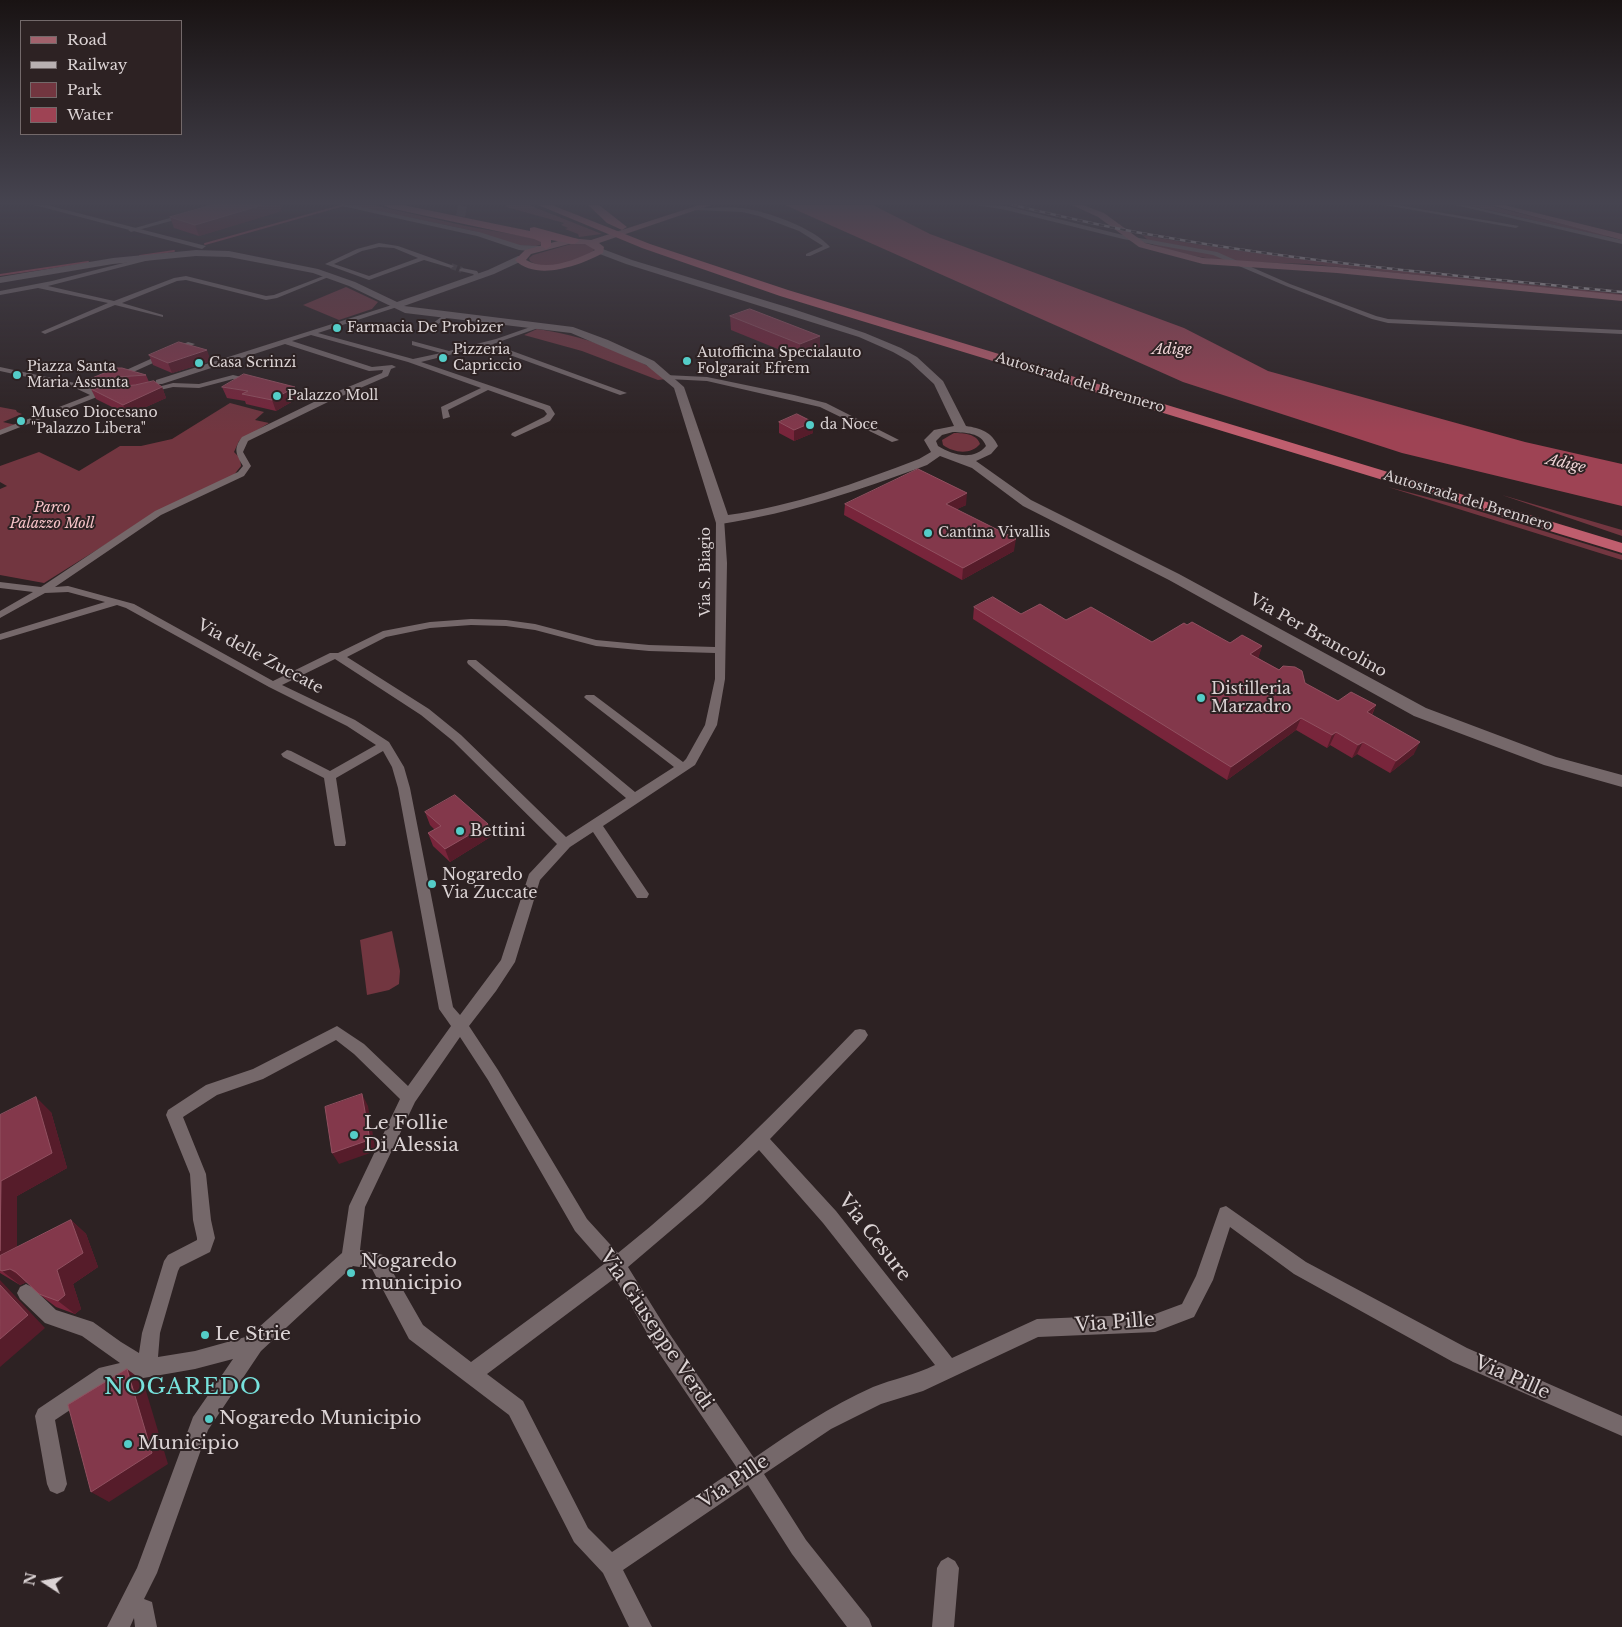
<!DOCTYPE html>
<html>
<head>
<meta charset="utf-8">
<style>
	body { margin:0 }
	#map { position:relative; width:1622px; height:1627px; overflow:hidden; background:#2d2223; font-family:"Libre Baskerville",serif }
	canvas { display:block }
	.legend { position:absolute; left:20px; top:20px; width:162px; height:115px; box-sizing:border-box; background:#2d2223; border:1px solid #73696a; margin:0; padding:6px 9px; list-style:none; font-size:15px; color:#dbd3d4 }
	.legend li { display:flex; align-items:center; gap:10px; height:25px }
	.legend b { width:25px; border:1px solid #73696a }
	.north { position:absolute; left:20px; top:1557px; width:50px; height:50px; -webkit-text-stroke:4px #2d2223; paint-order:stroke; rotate:281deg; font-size:14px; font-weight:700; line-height:20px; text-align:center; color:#dbd3d4 }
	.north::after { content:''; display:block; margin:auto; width:18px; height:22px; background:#dbd3d4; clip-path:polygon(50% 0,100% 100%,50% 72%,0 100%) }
</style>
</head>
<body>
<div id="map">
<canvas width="1622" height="1627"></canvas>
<ul class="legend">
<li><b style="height:6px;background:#a1626c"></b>Road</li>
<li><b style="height:6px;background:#b8b0b1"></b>Railway</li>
<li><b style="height:14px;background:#723640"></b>Park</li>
<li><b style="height:14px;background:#9e4354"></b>Water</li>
</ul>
<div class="north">N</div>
</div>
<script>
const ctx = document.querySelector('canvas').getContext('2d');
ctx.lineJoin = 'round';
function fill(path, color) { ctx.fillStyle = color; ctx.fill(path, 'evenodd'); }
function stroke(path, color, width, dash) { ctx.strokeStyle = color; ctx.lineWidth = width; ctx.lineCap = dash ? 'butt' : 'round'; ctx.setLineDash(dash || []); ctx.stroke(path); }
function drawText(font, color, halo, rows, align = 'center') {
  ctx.font = font + ' "Libre Baskerville",serif'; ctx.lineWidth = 4; ctx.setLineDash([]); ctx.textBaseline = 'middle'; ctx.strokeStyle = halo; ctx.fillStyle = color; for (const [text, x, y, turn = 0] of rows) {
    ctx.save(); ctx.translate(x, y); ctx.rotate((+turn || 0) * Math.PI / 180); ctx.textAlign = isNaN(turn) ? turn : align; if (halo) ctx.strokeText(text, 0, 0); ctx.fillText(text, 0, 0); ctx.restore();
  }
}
const green = new Path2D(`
	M350 205H373L466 226 539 239 543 244 536 246 516 245 474 231Z
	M507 205H529L602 234 579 237 578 234 565 229 568 228 561 225 564 223 506 207Z
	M1467 205H1487L1609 236 1606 237Z
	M1142 235C1301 263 1462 277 1622 294V296L1309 264 1221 261 1175 252 1154 245Z
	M571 244H588L594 249 592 253C575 260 547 273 530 261L529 258 533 255Z
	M346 287 378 302 372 309 339 320 303 305Z
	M537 329C579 335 633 352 666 379L658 380 582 351 524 335Z
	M230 403 264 412 255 420 269 423 239 441 234 452 240 458 241 466 233 476 159 511 44 583 0 575V489L7 486 0 482V466L39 452 79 471 120 446H141L172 439Z
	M0 407 16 410 17 412 22 414 3 422 16 425 0 431Z
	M954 433C964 433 977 434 980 444 971 455 954 453 943 445L942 440Z
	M1388 487 1462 506 1622 555V560Z
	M1502 495 1622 530V536Z
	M392 931 400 971 399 984 389 990 367 995 360 940Z`);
const water = new Path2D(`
	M785 205H873L930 234 1184 328 1268 371 1525 442 1622 464V506L1402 453 1183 382Z`);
const stream = new Path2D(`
	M205 244 344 205
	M140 256 174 251
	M0 275 88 262`);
const streetTunnel = new Path2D(`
	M451 266 462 270`);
const highwayTunnel = new Path2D(`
	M457 210 466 212`);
const street = new Path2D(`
	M976 205 1006 206 1123 235 1217 252 1290 284 1376 316 1388 319 1622 330V334L1388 323 1372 319 1286 286 1213 255 1123 239 1006 210Z
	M1384 205H1397L1519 226 1516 228Z
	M1455 205H1465L1622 240V244Z
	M695 207C711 209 726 206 742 208 767 211 814 228 830 247L810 256H806V254L823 246 799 231 759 216 742 212 693 210Z
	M187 213 189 216 131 232 128 230Z
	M379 243 398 246 454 266 451 268 424 260 369 280 325 264 357 249ZM379 247 394 248 418 258 369 276 334 264 362 251Z
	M155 255 157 258 48 286 114 301 174 278 186 276 266 296 274 295 326 275 331 276 277 298 266 300 186 280 177 281 122 303 163 315V317L115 305 45 334 41 332 43 331 108 303 38 288 0 295V291L52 281Z
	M462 268 477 271 480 276 477 278 473 274 460 271 459 270Z
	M395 304 397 305V307L318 333 413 359 441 353 412 345V341L449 351 496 339 539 324 542 326 541 327 493 344 627 393 620 395 485 346 421 362 550 406 555 414 550 421 515 437 511 435 512 433 544 417 547 414 544 410 488 390 448 410 450 417 443 419 441 407 481 388 408 362 311 335 292 341 372 367 392 365 396 367 391 369 388 376 328 402 248 441 243 452 251 466 244 476 161 515 55 587 68 586 134 604 273 681 330 653H338L383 631 430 622 471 619 506 620 535 624 596 640 649 645 715 647 716 520 721 517 724 518 727 563 725 679 717 725 695 765 603 826 649 894 647 898H637L593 832 570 847 540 880 515 962 496 991 469 1026 498 1070 587 1219 618 1253C703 1185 779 1109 855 1030L860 1029 865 1030 868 1035 865 1040 770 1139 836 1211 952 1358 1037 1319 1155 1314 1182 1304 1196 1276 1220 1208 1226 1206 1306 1262 1467 1348 1622 1416V1436L1453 1362 1294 1274 1230 1227 1213 1280 1194 1317 1155 1332 1038 1337 923 1391 881 1404 831 1429 764 1474 806 1540 869 1619 872 1627H847L792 1554 748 1485 623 1570 652 1627H629L603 1573 574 1542 509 1415 409 1339 372 1269 353 1266 261 1351 208 1430 157 1573 144 1599 152 1602 157 1627H135L134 1618 130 1627H107L137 1568 193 1417 233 1359 195 1369 109 1384 55 1420 67 1484 64 1491 57 1494 50 1491 47 1484 35 1416 38 1409 99 1368 120 1363 82 1336 45 1323 20 1299 17 1293 20 1287 26 1284 32 1287 56 1310 93 1322 121 1342 139 1353 142 1333 164 1261 168 1255 197 1240V1238L193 1220 190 1174 166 1115 168 1110 206 1085 253 1069 337 1026 364 1044 408 1086 451 1026 439 1009 398 788 392 767 383 751 336 778 346 843 345 846H335L334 843 324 778 283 757 281 754 287 750 291 751 330 771 376 745 347 726 269 687 126 608 117 605 0 640V634L105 602 68 592 45 593 0 618V611L33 592 0 588V582L41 587 155 511 238 472 243 466C236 454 233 449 242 437L318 400 278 390V386L324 397 382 373 383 370 369 371 285 344 162 384H156V380ZM471 625 506 626 535 630 596 646 649 651 715 653V679L705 725 686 759 683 762 594 695H586L584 697 586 699 674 767 635 792 476 660H468L467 662 468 664 626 798 566 837 461 735 429 709 347 657 386 637 430 628ZM335 659 421 715 453 741 557 844 529 874 501 960 460 1015 453 1007 410 788 404 767 389 742 355 720 282 685ZM460 1037 488 1080 575 1231 604 1264 471 1362 423 1325 383 1255 360 1250 365 1207 415 1102ZM336 1040 354 1054 400 1099 349 1206 342 1253 249 1336 195 1351 158 1357 160 1333 178 1271 180 1267 210 1252 215 1238 211 1220 206 1174 183 1117 217 1095 263 1079ZM759 1150 823 1223 935 1365C915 1375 893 1379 873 1387 830 1406 792 1432 754 1458L669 1333 628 1267 702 1204ZM615 1278 655 1347 737 1468 612 1552 588 1528 523 1401 487 1374Z
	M444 315 449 316 433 328H429V326Z
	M188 342 195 344 120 378 113 376Z
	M0 367 75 383 90 387 98 393H110L114 395 110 397H97L0 435V430L90 395 73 387 0 371Z
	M233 375 259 381 255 383 233 379 199 388 173 387 147 393 143 391 173 383 199 384Z
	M665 375 707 377 794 395 826 403 899 440 892 442 820 407 707 381 668 379H665Z
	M948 1557 955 1561 959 1568 954 1627H932L937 1568 941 1561Z`);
const secondary = new Path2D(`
	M34 205H47L206 246 202 249Z
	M337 205H352L479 232 520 245 539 246 543 249 539 252 519 250 477 236Z
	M600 248 632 260 790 308 865 333 901 348 917 357 943 381 966 426C980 428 992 432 998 446L991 454 976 461 1031 500 1179 574 1426 708 1556 757 1622 775V787L1544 765 1414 716 1169 580 1023 506 972 468 940 456 927 465C860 490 793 513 721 524L716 523 674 388 646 365 571 333 405 313 349 286 313 273 229 257 196 256 113 264 0 283V277L113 258 196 250 229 251 318 269 355 282 397 302 488 270 518 256H524V260L494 274 404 306 573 327 608 340 654 361 684 387 728 515C794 506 856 483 919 459L931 452 924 440 934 430 954 426 934 384 909 361 893 352 859 337 626 264 597 253 596 251ZM953 432C965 433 981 432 986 446 974 461 952 455 938 446L936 441 942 435Z`);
const primary = new Path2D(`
	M699 205H711L599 243 604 247 603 253C581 265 537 282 515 260L525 250 569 238 591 240ZM569 244H585L595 250C576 260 546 272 526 260L531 254Z
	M1072 205H1083L1104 213 1145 243 1203 258 1337 267 1622 295V301L1337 273 1203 264 1139 247 1098 217Z
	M1490 205H1504L1622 234V240Z`);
const highway = new Path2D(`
	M384 205H403L530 231V228L534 227 578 239 579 241 574 244 551 240V246L546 249 541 246V242L534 239 389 208Z
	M538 205H552L650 244 788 290 1622 543V553L780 296 642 248Z
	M588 205H599L627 227 622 230 607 223Z`);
const rail = new Path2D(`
	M1013 205C1063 217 1114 229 1164 237 1316 264 1469 277 1622 292`);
const wall = new Path2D(`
	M282 211 199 236 174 228 170 217Z
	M730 316 820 350 800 358 731 330Z
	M149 355 211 361 172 373 153 365Z
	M146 375 149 382 162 387 166 398 128 415 96 399 91 389 95 388 90 379Z
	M222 387 298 398 276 411 246 404 245 401 227 398Z
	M779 422 813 433 794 441 779 433Z
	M845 504 966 505 957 509 1014 551 962 580 844 515Z
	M974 607 1021 614 1066 620 1152 642 1230 643 1262 646 1258 658 1338 701 1376 705 1372 715 1414 754 1390 773 1357 754 1352 758 1330 745 1327 748 1296 730 1227 780 973 619Z
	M425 812 488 824 492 836 450 862 433 846 428 833 435 830 430 825Z
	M51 1112 67 1168 17 1196V1247L71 1220 86 1234 98 1267 73 1284 81 1309 75 1314 56 1307 39 1294 27 1282 20 1285 0 1273V1115Z`);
const shadedWall = new Path2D(`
	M262 205H280L282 211 199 236 195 225Z
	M820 336V350L800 358V344Z
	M207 350 211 361 172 373 168 363Z
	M162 387 166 398 128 415 123 405Z
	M295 387 298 398 276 411 272 400Z
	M813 422V433L794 441V430Z
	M967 493 966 505 945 515 946 504Z
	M1016 539 1014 551 962 580 963 568Z
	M1262 646 1258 659 1250 654Z
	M1376 705 1370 718 1367 712Z
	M1301 718 1296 730 1227 780 1231 767Z
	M1336 732 1330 745 1327 748 1332 735Z
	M1363 742 1357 754 1352 758 1358 745Z
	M1420 742 1414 754 1390 773 1396 761Z
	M488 824 492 836 450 862 445 849Z
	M362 1094 368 1106 375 1147 373 1152 339 1164 332 1153Z
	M36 1097 51 1112 67 1168 17 1196V1270L0 1256 1 1181Z
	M71 1220 86 1234 98 1267 73 1284 81 1309 75 1314 58 1301 57 1270Z
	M10 1269 27 1282 20 1285 2 1271Z
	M0 1280 45 1328 0 1367Z
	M127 1369 143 1381 168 1464 109 1502 91 1492Z`);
const building = new Path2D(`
	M212 205H262L195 225 170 217Z
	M750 309 820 336 800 344 730 316Z
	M179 342 207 350 168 363 149 355Z
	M117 368H122L146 375 90 379Z
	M244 374 295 387 272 400 242 394 248 391 222 387Z
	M154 381 162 387 123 405 91 389 135 385Z
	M797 414 813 422 794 430 779 422Z
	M918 469 967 493 946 504 1016 539 963 568 845 504Z
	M993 597 1021 614 1040 604 1066 620 1091 607 1152 642 1184 623 1187 625 1192 622 1230 643 1242 635 1262 646 1250 654 1279 670 1283 666 1295 667 1302 671 1305 683 1338 701 1351 692 1376 705 1367 712 1420 742 1396 761 1363 742 1358 745 1336 732 1332 735 1301 718 1231 767 974 607Z
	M455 795 488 824 445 849 428 833 441 826 425 812Z
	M362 1094 369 1135 366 1141 332 1153 325 1107Z
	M36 1097 52 1153 1 1181 0 1251V1115Z
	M71 1220 83 1253 57 1270 65 1295 58 1301 39 1294 16 1272 10 1269 2 1271 0 1270V1256Z
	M0 1285 28 1315 0 1339Z
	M127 1369 152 1453 91 1492 68 1405Z`);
const markers = [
	[337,328,5,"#54cdc8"],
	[443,358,5,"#54cdc8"],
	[687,361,5,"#54cdc8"],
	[199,363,5,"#54cdc8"],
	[17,375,5,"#54cdc8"],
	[277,396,5,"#54cdc8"],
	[21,421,5,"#54cdc8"],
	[810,425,5,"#54cdc8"],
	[928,533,5,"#54cdc8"],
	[1201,698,5,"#54cdc8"],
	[460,831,5,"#54cdc8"],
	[432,884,5,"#54cdc8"],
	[354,1135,5,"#54cdc8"],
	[351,1273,5,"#54cdc8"],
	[205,1335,5,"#54cdc8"],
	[209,1419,5,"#54cdc8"],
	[128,1444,5,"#54cdc8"]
];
const farPoinames = [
	["Farmacia De Probizer",347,328],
	["Pizzeria",453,350],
	["Capriccio",453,366],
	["Autofficina Specialauto",697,353],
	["Folgarait Efrem",697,369],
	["Casa Scrinzi",209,363],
	["Piazza Santa",27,367],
	["Maria Assunta",27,383],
	["Palazzo Moll",287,396],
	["Museo Diocesano",31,413],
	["\"Palazzo Libera\"",31,429],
	["da Noce",820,425],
	["Cantina Vivallis",938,533]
];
const farStreetnames = [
	["Autostrada del Brennero",1080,383,17],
	["Autostrada del Brennero",1468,501,17],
	["Via S. Biagio",706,572,-90]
];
const farParknames = [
	["Parco",52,508],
	["Palazzo Moll",52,524]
];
const farWaternames = [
	["Adige",1172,350],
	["Adige",1566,464,13]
];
const streetNames = [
	["Via Per Brancolino",1318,636,29],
	["Via delle Zuccate",260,657,28]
];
const poiNames = [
	["Distilleria",1211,689],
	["Marzadro",1211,707],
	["Bettini",470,831],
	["Nogaredo",442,875],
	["Via Zuccate",442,893]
];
const nearPoinames = [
	["Le Follie",364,1124],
	["Di Alessia",364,1146],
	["Nogaredo",361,1262],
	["municipio",361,1284],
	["Le Strie",215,1335],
	["Nogaredo Municipio",219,1419],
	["Municipio",138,1444]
];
const nearStreetnames = [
	["Via Cesure",874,1238,52],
	["Via Pille",1115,1323,-4],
	["Via Giuseppe Verdi",656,1330,56],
	["Via Pille",1512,1378,24],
	["Via Pille",734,1482,-34]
];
const nearQuarternames = [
	["NOGAREDO",183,1388]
];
fill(green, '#723640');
fill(water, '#9e4354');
stroke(stream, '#9e4354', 2);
stroke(streetTunnel, '#473d3e', 6, [6, 3]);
stroke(highwayTunnel, '#473d3e', 11, [11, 5.5]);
fill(street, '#75686a');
fill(secondary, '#75686a');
fill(primary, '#a1626c');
fill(highway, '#bf5e6e');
stroke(rail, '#b8b0b1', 2.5);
stroke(rail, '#2d2223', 2, [5.5]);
fill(wall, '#78253b');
fill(shadedWall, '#561c2a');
fill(building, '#83384b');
stroke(building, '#915060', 1);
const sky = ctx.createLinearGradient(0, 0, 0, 433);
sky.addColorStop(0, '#191313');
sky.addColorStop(0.47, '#464450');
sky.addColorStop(1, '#46445000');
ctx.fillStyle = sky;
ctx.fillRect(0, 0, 1622, 433);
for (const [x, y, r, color] of markers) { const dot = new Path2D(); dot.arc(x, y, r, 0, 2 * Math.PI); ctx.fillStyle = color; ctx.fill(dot); stroke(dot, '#2d2223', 2); }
drawText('14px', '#dbd3d4', '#2d2223', farPoinames, 'left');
drawText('14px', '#dbd3d4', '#2d2223', farStreetnames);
drawText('italic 14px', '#f7c3c8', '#2d2223', farParknames);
drawText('italic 15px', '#eed3d5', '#2d2223', farWaternames);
drawText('16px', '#dbd3d4', '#2d2223', streetNames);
drawText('16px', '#dbd3d4', '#2d2223', poiNames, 'left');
drawText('19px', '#dbd3d4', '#2d2223', nearPoinames, 'left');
drawText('19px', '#dbd3d4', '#2d2223', nearStreetnames);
ctx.letterSpacing = '1px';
drawText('22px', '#77e2dc', '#2d2223', nearQuarternames);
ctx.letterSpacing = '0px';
</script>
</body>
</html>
